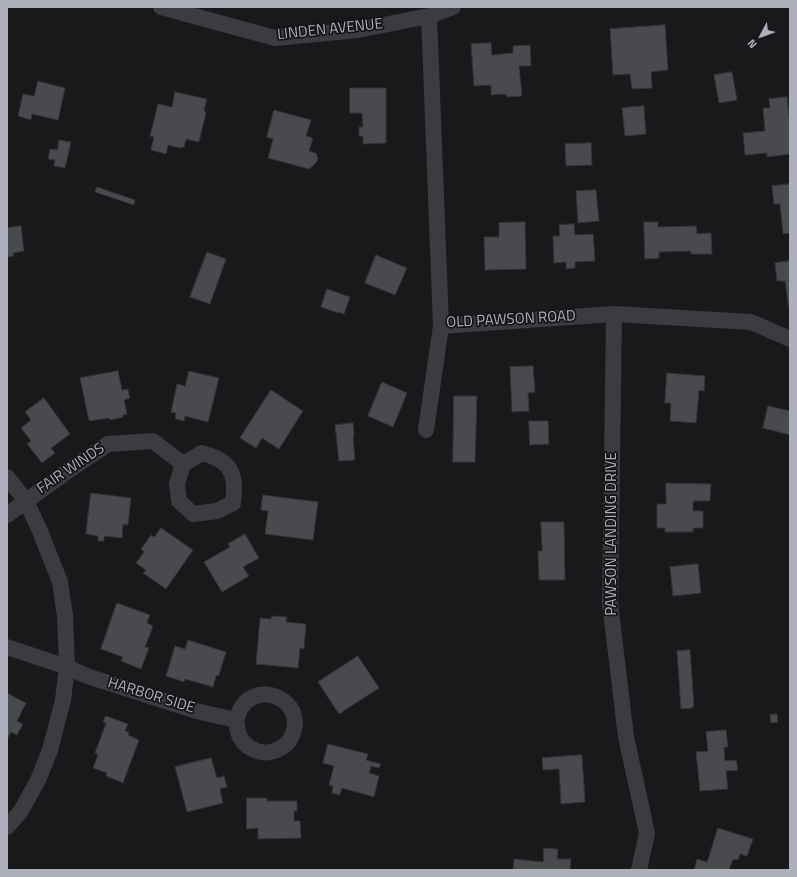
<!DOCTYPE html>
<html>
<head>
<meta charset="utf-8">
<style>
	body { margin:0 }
	#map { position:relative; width:797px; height:877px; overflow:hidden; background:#19191b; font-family:"Titillium Web",sans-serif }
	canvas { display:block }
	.frame { position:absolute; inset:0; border:8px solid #adb0ba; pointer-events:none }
	.north { position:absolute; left:741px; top:16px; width:40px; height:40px; -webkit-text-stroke:3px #141416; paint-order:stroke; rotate:229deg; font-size:11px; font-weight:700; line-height:16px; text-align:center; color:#adb0ba }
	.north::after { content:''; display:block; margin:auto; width:14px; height:18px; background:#adb0ba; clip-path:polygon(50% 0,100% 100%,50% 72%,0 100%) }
</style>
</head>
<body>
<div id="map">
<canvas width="797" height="877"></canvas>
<div class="frame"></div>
<div class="north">N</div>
</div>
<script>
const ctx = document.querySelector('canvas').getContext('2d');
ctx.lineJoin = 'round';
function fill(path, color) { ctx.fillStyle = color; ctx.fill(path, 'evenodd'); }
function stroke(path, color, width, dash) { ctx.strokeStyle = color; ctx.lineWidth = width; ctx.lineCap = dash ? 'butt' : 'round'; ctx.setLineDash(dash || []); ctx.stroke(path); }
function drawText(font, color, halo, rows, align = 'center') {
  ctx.font = font + ' "Titillium Web",sans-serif'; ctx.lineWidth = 3.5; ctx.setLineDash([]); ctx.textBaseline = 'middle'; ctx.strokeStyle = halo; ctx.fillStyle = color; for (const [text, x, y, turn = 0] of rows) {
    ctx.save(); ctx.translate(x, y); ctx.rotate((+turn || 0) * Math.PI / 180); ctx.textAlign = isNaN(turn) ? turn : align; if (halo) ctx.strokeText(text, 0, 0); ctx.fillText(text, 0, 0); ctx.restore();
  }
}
const building = new Path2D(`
	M665 25 668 70 651 72 652 88 632 89 630 74 613 75 610 29Z
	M491 43 492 55 513 53V46L530 45 531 66H519L522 96 507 97 505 94 491 95V85L474 86 471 44Z
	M732 72 737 100 719 103 714 75Z
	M38 81 65 88 58 120 32 114 31 120 18 116 23 94 34 96Z
	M350 88H386V143L363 144V136H359V127H363L362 113H350Z
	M175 92 207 99 204 110 206 113 199 142 186 139 184 147 180 148 168 145 166 154 151 150 154 137 150 136 158 104 172 107Z
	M787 97 790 124V154L767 157V153L745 155 743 133 765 131 763 108H770L769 99Z
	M644 106 646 134 625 136 622 108Z
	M274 110 311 120 306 136 313 138 309 151 316 153 318 159 316 163 309 169 268 158 273 139 267 137Z
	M59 140 71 142 65 168 54 166 55 160 48 159 50 149 57 150Z
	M591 143 592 165 566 166 565 144Z
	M790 184V233L783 234 780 204H774L772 186Z
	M97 187 135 200 134 205 95 192Z
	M596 190 599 221 578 223 576 191Z
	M525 222 526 269 485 270 484 237H499V223Z
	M644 222H658V227L696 226 697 234 711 233 712 254H691V251L659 252V258L645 259Z
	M574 224 575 235 593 234 595 261 575 262V268L566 269V262L554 263 553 236H560L559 225Z
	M21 226 24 251 13 253 14 256 7 257V263V228Z
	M207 252 226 259 210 304 190 297Z
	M376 255 407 268 395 295 365 283Z
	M790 261V309H789L785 281H777L775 263Z
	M327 289 350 297 344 314 338 312V313L321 307Z
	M533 366 535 392 528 393 529 411 512 412 510 367Z
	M118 371 122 390 128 389 130 398 124 400 127 414 123 415V417L110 420 109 418 89 421 80 378Z
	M189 371 219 378 208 422 185 416 184 421 175 419 176 413 171 412 177 384 185 386Z
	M667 373 705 376 704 391 699 390 696 423 670 421 671 403H665Z
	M382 382 407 393 393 427 368 416Z
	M271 390 303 411 279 449 262 438 256 448 240 438Z
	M454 396H477L475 462H453Z
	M44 398 70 434 51 448 55 453 42 463 27 444 31 441 21 428 31 420 25 412Z
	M768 406 790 411V435L763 428Z
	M529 421H548L549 444 530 445Z
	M353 423 354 435 353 438 355 460 339 461 335 425Z
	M666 483 711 484 710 501H693V511H703V528H693V532H665V528H657V504H666Z
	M91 493 131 498 128 525 123 524 122 538 104 536V541H98V536L86 534Z
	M263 495 318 502 313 540 265 534 268 511 261 510Z
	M541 522H564L565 580H539L538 551H542Z
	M161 528 193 550 166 589 143 573 146 570 136 563 144 552 141 549 151 535 154 537Z
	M245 534 259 558 243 567 249 576 222 592 204 562 230 547 228 544Z
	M698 564 701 593 673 596 670 567Z
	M117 603 150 615 147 623 153 626 145 647 149 648 141 669 121 661 123 657 101 649Z
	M272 616 287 617 286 622 306 624 304 649 300 648 298 668 256 664 260 618 271 619Z
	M188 640 226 652 219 675 216 676 213 687 185 679 184 682 166 676 175 646 185 649Z
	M690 650 694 706 692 708 681 709 677 651Z
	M358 656 379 688 339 714 318 682Z
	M7 693 26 703 17 721 23 724 17 735 11 732 7 740Z
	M777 714 778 722 771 723 770 715Z
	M106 716 128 724 125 731 129 732 128 735 139 740 123 783 106 776 107 773 93 768 98 755 95 753 106 723 103 722Z
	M726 730 728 747H724L725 761 736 760 738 770 726 771 728 789 700 791 696 752 708 751 706 732Z
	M328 744 368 754 366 760 381 764 379 768 371 766 369 773 379 776 374 797 342 788 340 795 332 793 333 786 329 785 334 766 323 763Z
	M582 755 585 802 561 804 559 769 543 770 542 758Z
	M211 758 217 778 224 776 227 787 220 789 223 803 187 812 175 767Z
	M247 798H267V801H297V811H294V821H300L301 838 258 839V828L247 829Z
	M718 828 753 839 747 856 740 854 738 860 733 859 729 870H694L697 859 707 862Z
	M544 848 558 849 557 859H571L570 870H513L514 859 543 862Z`);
const minor = new Path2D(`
	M161 7 275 38 358 30 429 16 453 7
	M614 314 610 603 626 737 647 833 639 870
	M441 326 614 314 751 322 790 339
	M426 430 441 326 429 16
	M202 453C208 455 215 457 220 460 236 469 235 487 233 503L217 511 193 514 179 501 177 484 183 464Z
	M7 477 26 501 40 531 60 582 65 616 67 667 63 700 50 750 38 780 21 811 7 827
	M7 515 69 470 108 444 153 441 183 464
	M7 647 67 667 87 676 196 711 236 720C237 723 237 728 238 732 242 747 260 756 274 751 283 748 290 743 293 733 305 701 259 679 241 708 239 711 238 716 236 720`);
const streetNames = [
	["LINDEN AVENUE",330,30,-6],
	["OLD PAWSON ROAD",511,320,-3],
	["FAIR WINDS",71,469,-34],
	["PAWSON LANDING DRIVE",612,534,-90],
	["HARBOR SIDE",151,696,17]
];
fill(building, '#494a4e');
stroke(building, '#343437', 1);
stroke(minor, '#3b3b40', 16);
drawText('15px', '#adb0ba', '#141416', streetNames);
</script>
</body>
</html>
